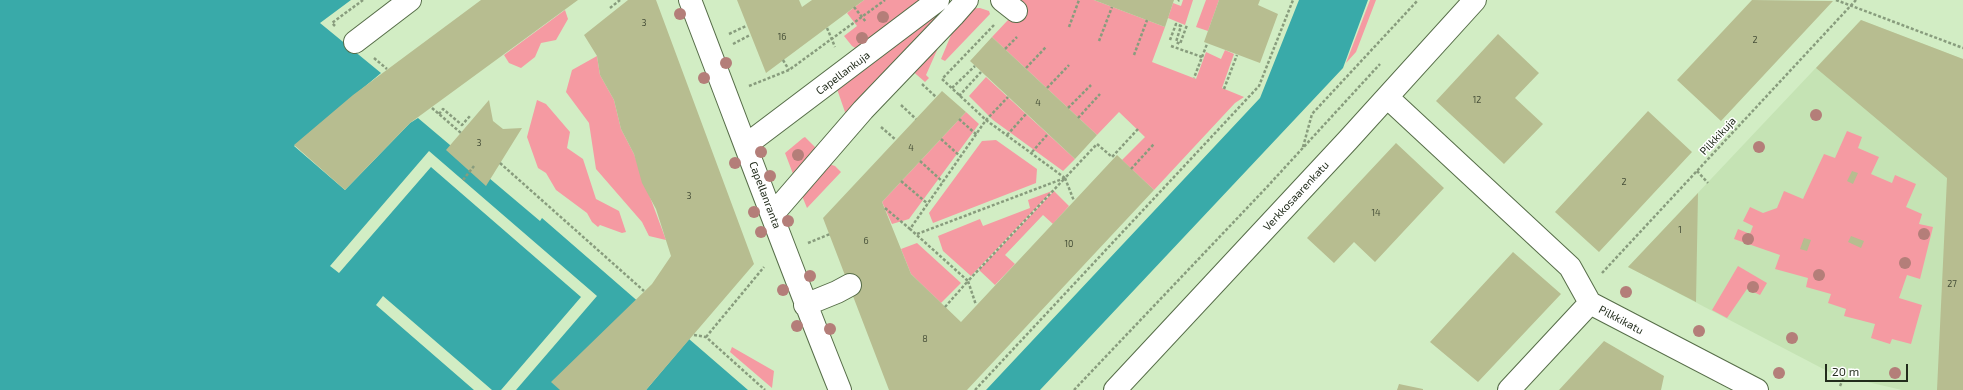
<!DOCTYPE html>
<html>
<head>
<meta charset="utf-8">
<style>
	body { margin:0 }
	#map { position:relative; width:1963px; height:390px; overflow:hidden; background:#d2edc4; font-family:"Exo 2",sans-serif }
	canvas { display:block }
	.scale { position:absolute; left:1825px; top:364px; width:83px; height:18px; box-sizing:border-box; border:2px solid #222c1c; border-top:0; padding-left:5px; font-size:12px; line-height:14px; white-space:nowrap; color:#222c1c; -webkit-text-stroke:3px #fff; paint-order:stroke }
</style>
</head>
<body>
<div id="map">
<canvas width="1963" height="390"></canvas>
<div class="scale">20 m</div>
</div>
<script>
const ctx = document.querySelector('canvas').getContext('2d');
ctx.lineJoin = 'round';
function fill(path, color) { ctx.fillStyle = color; ctx.fill(path, 'evenodd'); }
function stroke(path, color, width, dash) { ctx.strokeStyle = color; ctx.lineWidth = width; ctx.lineCap = dash ? 'butt' : 'round'; ctx.setLineDash(dash || []); ctx.stroke(path); }
function drawText(font, color, halo, rows, align = 'center') {
  ctx.font = font + ' "Exo 2",sans-serif'; ctx.lineWidth = 3; ctx.setLineDash([]); ctx.textBaseline = 'middle'; ctx.strokeStyle = halo; ctx.fillStyle = color; for (const [text, x, y, turn = 0] of rows) {
    ctx.save(); ctx.translate(x, y); ctx.rotate((+turn || 0) * Math.PI / 180); ctx.textAlign = isNaN(turn) ? turn : align; if (halo) ctx.strokeText(text, 0, 0); ctx.fillText(text, 0, 0); ctx.restore();
  }
}
const built = new Path2D(`
	M1861 20 1963 59V390H1902L1833 374 1628 267Z`);
const green = new Path2D(`
	M864 0H926L857 49 852 46 844 36 857 26 847 13Z
	M1021 0H1094L1165 27 1152 62 1196 79 1206 52 1221 59 1225 50 1234 54 1222 88 1244 97 1235 103 1154 190 1122 160 1145 137 1119 112 1097 135 992 37 1023 4Z
	M1183 0H1193L1185 25 1168 18 1173 3 1181 6Z
	M1206 0H1219L1208 31 1196 27Z
	M1370 0H1376L1356 52 1346 63Z
	M941 8 947 10 850 115 845 112 837 89Z
	M980 8 989 11 990 14 945 61 941 59 959 16 966 9Z
	M565 10 568 19 556 40 541 43 535 57 521 68 509 63 504 55Z
	M946 30 926 75 929 78 925 82 909 68Z
	M597 56 600 75 614 100 621 129 634 154 666 240 649 236 642 222 596 169 589 123 566 92 572 70Z
	M986 77 1075 159 1063 171 993 120 969 96Z
	M537 100 546 104 570 132 567 148 583 159 596 199 619 211 626 232 622 233 600 225 598 227 592 222 587 213 556 190 546 173 538 168 527 137Z
	M966 112 979 124 909 219 892 224 882 202Z
	M1847 131 1862 137 1858 148 1879 157 1871 174 1892 183 1895 175 1916 184 1906 207 1922 214 1919 224 1933 227 1920 279 1907 275 1899 298 1922 305 1911 344 1892 339 1890 344 1871 338 1875 324 1844 316 1846 309 1828 303 1831 294 1806 287 1808 278 1775 269 1780 255 1734 239 1738 229 1750 234 1753 226 1743 221 1750 207 1763 213 1777 208 1784 191 1803 199 1824 154 1835 158Z
	M805 137 817 149 795 179 785 153 803 138Z
	M996 140 1037 169 1036 183 933 223 929 213 982 141Z
	M829 164 835 166 841 172 807 208 800 191Z
	M1052 191 971 276 943 251 938 236 980 219 983 226 1030 208 1028 200Z
	M1054 191 1069 206 1053 224 1043 215 1005 255 1015 264 995 285 979 270Z
	M917 243 961 283 941 303 911 274 901 249Z
	M1738 266 1767 283 1760 295 1747 289 1727 318 1712 310Z
	M732 347 774 371 772 388 730 352Z`);
const water = new Path2D(`
	M0 0H351L320 23 381 73 294 146 345 190 410 123 418 118 540 221 542 218 641 304 578 390H0Z
	M1299 0H1368L1343 68 1040 390H986L1260 98Z
	M689 339 748 390H646Z`);
const pier = new Path2D(`
	M429 151 597 296 516 390H501L581 297 431 167 339 273 330 266Z
	M383 296 492 390H474L376 305Z`);
const building = new Path2D(`
	M481 0H578L410 123 345 190 294 145 353 95Z
	M628 0H656L754 264 646 390H560L551 382 652 284 671 256 656 209 642 183 634 154 621 129 614 100 600 75 597 56 584 35Z
	M737 0H799L802 7 812 0H864L766 73Z
	M1094 0H1174L1165 27Z
	M1219 0H1260L1258 5 1278 14 1260 63 1204 42Z
	M1752 0 1833 1 1721 121 1677 80Z
	M1861 20 1963 59V390H1937L1947 178 1816 68Z
	M1498 34 1539 73 1515 98 1543 124 1504 164 1436 101Z
	M992 37 1097 135 1075 159 970 61Z
	M942 91 966 112 882 202 911 274 961 322 1117 155 1154 190 967 390H889L823 218Z
	M489 100 493 121 503 129 522 128 486 186 446 150Z
	M1648 111 1692 152 1599 252 1555 212Z
	M1396 143 1444 188 1375 262 1354 242 1334 263 1307 238Z
	M1852 171 1858 173 1853 184 1847 181Z
	M1698 193 1696 302 1628 267Z
	M1851 236 1864 241 1861 248 1848 242Z
	M1804 238 1811 240 1807 251 1800 249Z
	M1513 252 1561 294 1478 382 1430 342Z
	M1604 341 1664 376 1661 390H1559Z
	M1399 384 1423 389V390H1397Z`);
const path = new Path2D(`
	M1836 0 1963 48
	M1178 1 1179 0
	M854 7 866 22
	M610 8 620 0
	M994 25 942 79 986 120 1065 178 968 281 910 229 986 120 1008 97
	M335 26 332 23 363 0
	M1069 27 1079 0
	M827 28 835 47
	M729 34 746 26
	M1170 40 1176 24 1181 26 1176 42 1180 44 1187 25
	M1099 41 1112 7
	M733 44 750 35
	M1171 46 1202 57 1194 78
	M1005 49 1017 37
	M1134 55 1147 20
	M1202 57 1207 44
	M374 58 387 69
	M783 60 789 70
	M1026 68 1046 47
	M922 84 936 97
	M749 86 789 70 885 0
	M952 88 975 66
	M1047 88 1069 65
	M1224 89 1237 55
	M959 96 981 72
	M901 105 916 119
	M432 108 461 133
	M1068 108 1091 85
	M439 114 443 109 462 125 470 116
	M1078 118 1100 94
	M959 119 977 135
	M881 127 896 140
	M1007 135 1026 114
	M941 139 961 157
	M1303 147 1312 114 1418 0
	M1032 152 1047 135
	M920 161 943 182
	M500 163 644 291
	M1131 169 1154 144
	M1697 171 1708 183
	M1065 178 1074 201
	M463 180 474 166
	M901 181 928 204
	M885 208 910 229
	M917 234 1065 178 1097 144 1112 157 1138 129
	M808 243 830 234
	M1602 273 1856 0
	M945 307 968 281 976 305
	M694 335 706 337 765 390
	M706 337 764 267
	M1840 386 1844 377
	M975 390 1259 86 1293 0
	M1074 390 1266 188 1380 64`);
const minor = new Path2D(`
	M690 0C740 130 788 261 840 390
	M1002 0 1016 11
	M355 42 410 0
	M1387 97 1570 267 1590 303
	M746 145 938 0
	M773 214 863 110 953 16 967 0
	M1590 303 1757 390
	M805 305 837 292 850 285
	M1115 390 1348 140 1475 0
	M1509 390 1590 303`);
const trees = [
	[680,14],
	[883,17],
	[862,38],
	[726,63],
	[704,78],
	[1816,115],
	[1759,147],
	[761,152],
	[798,155],
	[735,163],
	[770,176],
	[754,212],
	[788,221],
	[761,232],
	[1924,234],
	[1748,239],
	[1905,263],
	[1819,275],
	[810,276],
	[1753,287],
	[783,290],
	[1626,292],
	[797,326],
	[830,329],
	[1699,331],
	[1792,338],
	[1779,373],
	[1895,373]
];
const numberNames = [
	["3",644,23],
	["16",782,37],
	["2",1755,40],
	["12",1477,100],
	["4",1038,103],
	["3",479,143],
	["4",911,148],
	["2",1624,182],
	["3",689,196],
	["14",1376,213],
	["1",1680,230],
	["6",866,241],
	["10",1069,244],
	["27",1952,284],
	["8",925,339]
];
const streetNames = [
	["Capellankuja",843,73,-37],
	["Pilkkikuja",1718,136,-47],
	["Capellanranta",765,195,69],
	["Verkkosaarenkatu",1296,196,-47],
	["Pilkkikatu",1621,320,28]
];
fill(built, '#c5e3b4');
fill(green, '#f59aa2');
fill(water, '#39aaa9');
fill(pier, '#d2edc4');
fill(building, '#b7bd90');
stroke(minor, '#566d48', 24);
stroke(path, '#889c7d', 2.5, [3, 2]);
stroke(minor, '#fff', 22);
ctx.fillStyle = '#b47e79';
for (const [x, y] of trees) { ctx.beginPath(); ctx.arc(x, y, 6, 0, 2 * Math.PI); ctx.fill(); }
drawText('9px', '#475039', null, numberNames);
drawText('11px', '#222c1c', '#fff', streetNames);
</script>
</body>
</html>
